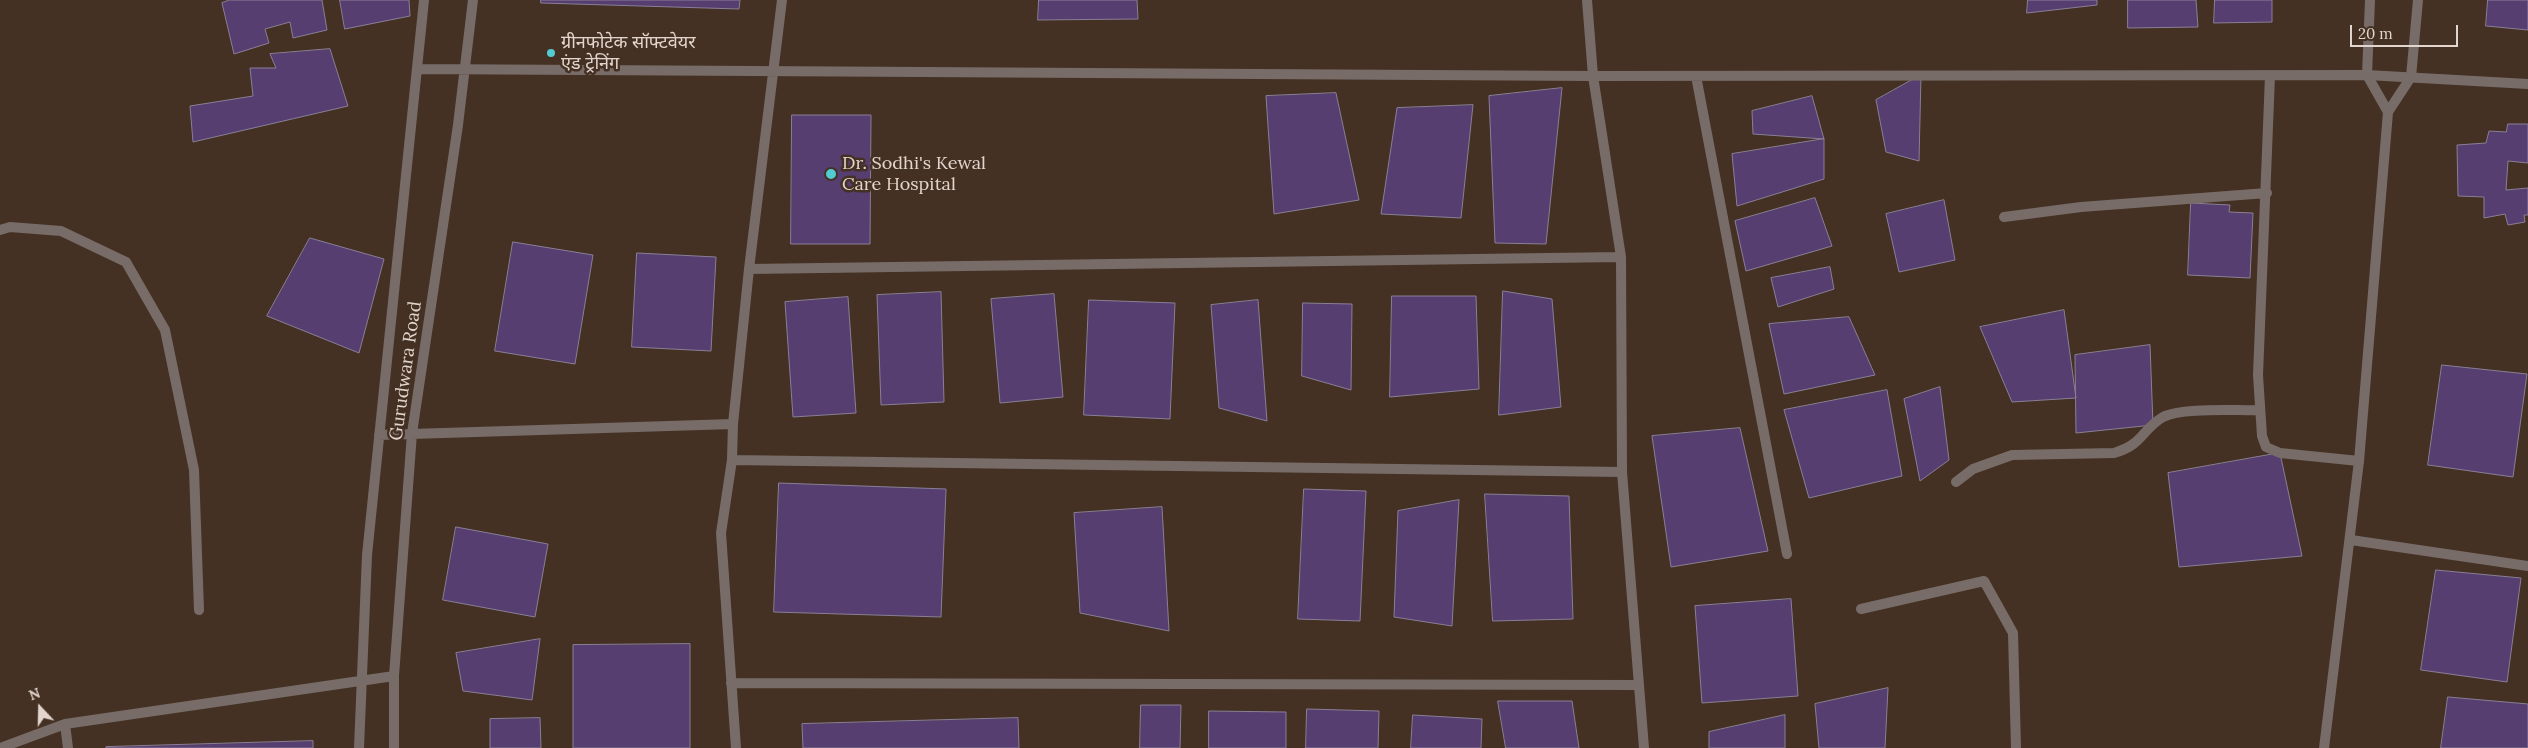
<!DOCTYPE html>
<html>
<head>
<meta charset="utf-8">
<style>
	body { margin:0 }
	#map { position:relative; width:2528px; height:748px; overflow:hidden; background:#443123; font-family:Lora,serif }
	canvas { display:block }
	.north { position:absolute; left:15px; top:683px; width:50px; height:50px; -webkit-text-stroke:4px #443123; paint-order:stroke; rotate:339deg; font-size:14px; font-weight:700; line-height:20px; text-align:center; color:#e2d5cd }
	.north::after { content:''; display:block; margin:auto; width:18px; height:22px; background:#e2d5cd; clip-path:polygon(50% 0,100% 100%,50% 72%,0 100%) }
	.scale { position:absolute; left:2350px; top:25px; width:108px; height:22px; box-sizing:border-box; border:2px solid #e2d5cd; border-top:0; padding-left:6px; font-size:15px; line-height:18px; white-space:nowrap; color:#e2d5cd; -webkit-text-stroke:4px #443123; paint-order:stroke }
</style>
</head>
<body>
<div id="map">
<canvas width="2528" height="748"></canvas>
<div class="north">N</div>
<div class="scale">20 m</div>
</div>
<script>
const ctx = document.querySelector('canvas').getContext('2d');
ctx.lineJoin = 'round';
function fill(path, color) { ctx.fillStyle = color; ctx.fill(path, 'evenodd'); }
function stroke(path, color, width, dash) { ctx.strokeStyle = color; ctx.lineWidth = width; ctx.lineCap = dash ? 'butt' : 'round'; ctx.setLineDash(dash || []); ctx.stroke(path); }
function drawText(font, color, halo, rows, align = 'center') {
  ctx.font = font + ' Lora,"Noto Sans Devanagari",serif'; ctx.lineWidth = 5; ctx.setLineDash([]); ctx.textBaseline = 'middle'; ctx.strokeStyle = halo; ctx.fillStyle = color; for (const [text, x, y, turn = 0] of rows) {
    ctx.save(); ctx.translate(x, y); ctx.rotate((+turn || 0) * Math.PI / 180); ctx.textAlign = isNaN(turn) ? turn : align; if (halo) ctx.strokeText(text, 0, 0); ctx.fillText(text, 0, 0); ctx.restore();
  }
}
const building = new Path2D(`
	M230 0H322L327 30 293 38 290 22 265 29 269 43 234 54 222 3Z
	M340 0H409L410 16 345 29Z
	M541 0H740L739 9 541 3Z
	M1039 0H1137L1138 19 1038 20Z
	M2028 0H2097V5L2027 13Z
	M2128 0H2196L2198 27 2128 28Z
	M2215 0H2272V22L2214 23Z
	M2488 0H2528V30L2486 26Z
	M330 49 348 106 193 142 190 106 253 96 250 68H276L270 54Z
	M1921 75 1919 161 1886 152 1876 100Z
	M1562 88 1546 244 1495 243 1489 96Z
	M1336 93 1359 200 1274 214 1266 96Z
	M1812 96 1824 139 1753 134 1752 111Z
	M1473 105 1461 218 1381 214 1397 108Z
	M792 115H871L870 244H791Z
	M2508 124H2528V163L2508 161 2506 190 2528 188V215H2524L2525 222 2508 225 2505 214 2484 218V197L2458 196 2457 145 2486 143 2489 131 2506 132Z
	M1824 139V179L1737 206 1732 154Z
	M1815 198 1832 246 1746 271 1735 221Z
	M1944 200 1955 260 1899 272 1886 214Z
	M2191 203 2230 205 2229 212 2253 213 2250 278 2188 275Z
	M310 238 384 259 359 353 267 316Z
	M513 242 593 255 575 364 495 351Z
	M637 253 716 257 711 351 632 347Z
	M1830 267 1834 289 1778 307 1771 278Z
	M1503 291 1552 299 1561 407 1499 415Z
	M941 292 944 402 881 405 877 295Z
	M1054 294 1063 397 1000 403 991 299Z
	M1392 296H1476L1479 389 1390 397Z
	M848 297 856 413 793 417 785 302Z
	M1089 300 1175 303 1170 419 1084 415Z
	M1258 300 1267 421 1219 408 1211 305Z
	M1303 303 1352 304 1351 390 1302 376Z
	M2064 310 2076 398 2012 402 1980 327Z
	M1849 317 1875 375 1784 394 1769 324Z
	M2150 345 2153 425 2076 433 2075 355Z
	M2442 365 2527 374 2513 477 2428 465Z
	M1940 387 1949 460 1920 481 1904 399Z
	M1887 390 1902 476 1809 498 1784 410Z
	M1740 428 1768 551 1671 567 1652 436Z
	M2280 453 2302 556 2179 567 2168 473Z
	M779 483 946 489 941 617 774 612Z
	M1304 489 1366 491 1360 621 1298 619Z
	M1485 494 1569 496 1573 619 1493 621Z
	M1459 500 1452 626 1394 617 1398 511Z
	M1162 507 1169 631 1080 613 1074 513Z
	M456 527 548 544 535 617 443 600Z
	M2436 570 2521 578 2507 682 2421 670Z
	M1791 599 1798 696 1702 703 1695 606Z
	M540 639 532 700 463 691 456 653Z
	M690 644V748H573V645Z
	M1888 688 1885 748H1819L1815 704Z
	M2448 697 2528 704V748H2441Z
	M1498 701H1572L1579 748H1506Z
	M1141 705H1181L1180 748H1140Z
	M1307 709 1379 711 1378 748H1306Z
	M1209 711 1286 712V748H1209Z
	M1413 715 1482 719 1481 748H1411Z
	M1785 715V748H1709V732Z
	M540 718 541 748H490V719Z
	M1018 718 1019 748H803L802 724Z
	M313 741V748H106V747Z`);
const minor = new Path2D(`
	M1587 0 1593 76 1621 257 1622 472 1644 748
	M417 69 1593 76 2367 75 2528 84
	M1696 76 1787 554
	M2270 76 2258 375 2262 436 2266 447 2280 453 2359 461
	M2004 217 2081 207 2267 193
	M0 230 10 227 61 231 126 262 165 330 194 470 199 610
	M749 269 1621 257
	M379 435 733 424
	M732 460 1622 472
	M1956 482 1973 469 2012 455 2114 453C2144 444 2141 430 2163 417 2182 407 2237 411 2260 410
	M2351 540 2528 566
	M1861 609 1984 581 2013 633 2016 748
	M731 683 1639 685
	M65 724 68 748
	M0 748 65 724 394 676
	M359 748 367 555 424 0
	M394 748V676L412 433 458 125 473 0
	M736 748 721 533 732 460 733 424 749 269 782 0`);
const tertiary = new Path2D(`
	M2370 0 2367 75 2388 112
	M2324 748 2359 461 2388 112 2411 77 2418 0`);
const markers = [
	[551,53,5,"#52ccd0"],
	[831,174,6,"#52ccd0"]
];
const poiNames = [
	["ग्रीनफोटेक सॉफ्टवेयर",561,43],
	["एंड ट्रेनिंग",561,64],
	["Dr. Sodhi's Kewal",842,164],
	["Care Hospital",842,185]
];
const streetNames = [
	["Gurudwara Road",406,371,-82]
];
fill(building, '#573e71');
stroke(building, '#897f96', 1);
stroke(minor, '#786c69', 10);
stroke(tertiary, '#786c69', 10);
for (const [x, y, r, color] of markers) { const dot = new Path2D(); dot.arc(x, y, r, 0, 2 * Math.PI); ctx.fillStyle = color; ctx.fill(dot); stroke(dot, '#443123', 2); }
drawText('18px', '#e2d5cd', '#443123', poiNames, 'left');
drawText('18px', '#e2d5cd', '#443123', streetNames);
</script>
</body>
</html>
